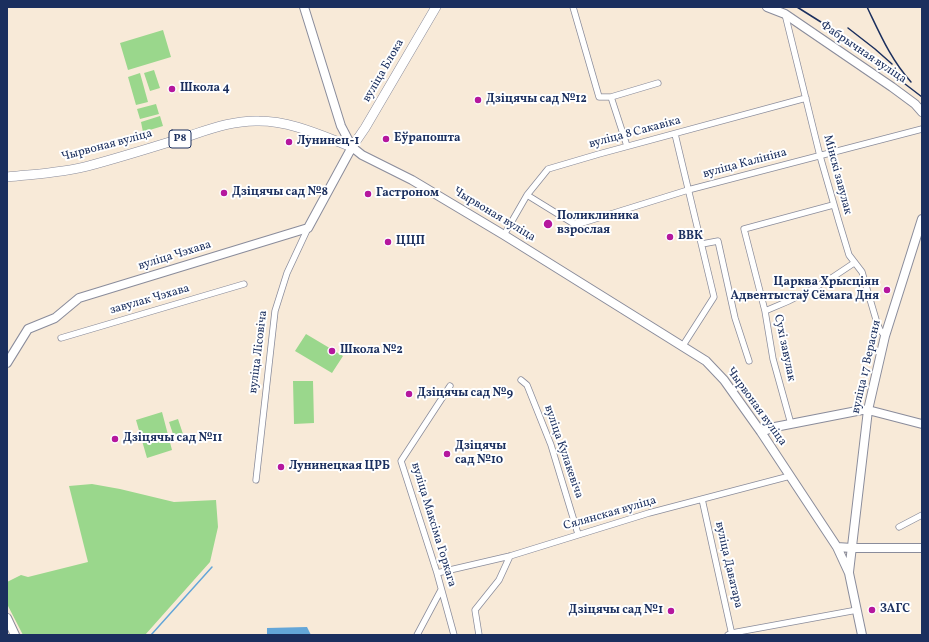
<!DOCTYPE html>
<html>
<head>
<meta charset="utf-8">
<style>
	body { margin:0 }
	#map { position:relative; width:929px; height:642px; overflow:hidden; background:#f8ead8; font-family:Vollkorn,serif }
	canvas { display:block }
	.frame { position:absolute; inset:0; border:8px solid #1b2f5e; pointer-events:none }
</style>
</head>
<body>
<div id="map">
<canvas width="929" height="642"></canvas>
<div class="frame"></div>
</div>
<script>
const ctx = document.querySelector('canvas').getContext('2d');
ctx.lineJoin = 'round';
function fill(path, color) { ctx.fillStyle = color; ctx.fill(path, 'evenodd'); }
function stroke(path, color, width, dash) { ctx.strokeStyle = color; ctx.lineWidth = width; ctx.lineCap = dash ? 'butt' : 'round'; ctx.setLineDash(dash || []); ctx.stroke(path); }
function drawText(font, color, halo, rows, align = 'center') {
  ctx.font = font + ' Vollkorn,serif'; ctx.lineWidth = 4; ctx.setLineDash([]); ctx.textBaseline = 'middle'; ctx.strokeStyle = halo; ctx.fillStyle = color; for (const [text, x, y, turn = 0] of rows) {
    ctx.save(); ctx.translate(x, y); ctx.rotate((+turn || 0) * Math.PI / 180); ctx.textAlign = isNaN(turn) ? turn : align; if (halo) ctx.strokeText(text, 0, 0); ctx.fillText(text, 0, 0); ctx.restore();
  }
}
const green = new Path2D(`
	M163 30 171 57 128 70 120 43Z
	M154 70 160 88 150 91 144 73Z
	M140 73 148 102 136 105 128 77Z
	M156 104 159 114 140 119 137 109Z
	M160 116 163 126 143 132 141 122Z
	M306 334 343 356 332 373 295 351Z
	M293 381H313L314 423 294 424Z
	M162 412 172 450 147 458 136 420Z
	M178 419 184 437 175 440 169 422Z
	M92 484 120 489 174 502 216 500 218 527 210 562 145 635H23L7 604V582L21 575 28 577 88 562 69 486Z`);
const water = new Path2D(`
	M307 627 311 635H267V628Z`);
const stream = new Path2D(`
	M151 635 212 567`);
const street = new Path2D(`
	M573 7 599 97H611L627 146
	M785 14 820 156 839 222 849 255 862 272 877 323 880 330 885 336
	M611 97 658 83
	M675 134 714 297 682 347
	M527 195 574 224 582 223 688 190 922 129
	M504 235 527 195 548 169 599 154 806 98
	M702 244 718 241 735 318 749 361
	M765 311C796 299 826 283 854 263
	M61 338 244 284
	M521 380 527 385 551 445 578 534
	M450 386 401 461 437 573 454 635
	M791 424 773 359 765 311 744 229 833 205
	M256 480 275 311 287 273 308 228
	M702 499 732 635
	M899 527 922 515
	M437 573 510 556 649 513 790 476
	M417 635 441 590
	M479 635 475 610 499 580 510 556
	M728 635 732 633 857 610`);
const secondary = new Path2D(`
	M304 7 341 126 352 147 362 155 412 180 504 235 658 331 706 361 724 380 761 432 837 547 849 573 862 635
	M767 7 785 14 892 87 915 104 922 112
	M7 363 28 329 55 318 79 298 308 228 352 147
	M761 432 775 427 862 410H868L922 424
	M837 547 852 548H922
	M849 572 868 410 885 336 922 219
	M7 618 15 635`);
const primary = new Path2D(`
	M7 177C34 174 62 173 88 166 118 158 147 149 176 140 203 132 230 120 259 121 291 121 322 136 352 147L365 128 436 7`);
const rail = new Path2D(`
	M797 7 840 34 922 97
	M867 7C880 34 891 60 911 82
	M848 28 875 49 892 64`);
const markers = [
	[172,89,4,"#b5179e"],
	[478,100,4,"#b5179e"],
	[386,139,4,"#b5179e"],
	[289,142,4,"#b5179e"],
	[224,193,4,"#b5179e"],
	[368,194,4,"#b5179e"],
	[548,224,5,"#b5179e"],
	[670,237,4,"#b5179e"],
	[388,242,4,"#b5179e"],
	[887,290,4,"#b5179e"],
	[332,351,4,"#b5179e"],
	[409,394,4,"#b5179e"],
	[115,439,4,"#b5179e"],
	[447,454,4,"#b5179e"],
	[281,467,4,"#b5179e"],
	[872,610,4,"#b5179e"],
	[671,611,4,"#b5179e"]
];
const shields = [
	[180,139,22]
];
const shieldNames = [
	["Р8",180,139]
];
const streetNames = [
	["Фабрычная вуліца",863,53,34],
	["вуліца Блока",384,71,-60],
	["вуліца 8 Сакавіка",635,133,-15],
	["Чырвоная вуліца",107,146,-15],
	["вуліца Калініна",745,164,-15],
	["Мінскі завулак",837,175,75],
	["Чырвоная вуліца",494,215,31],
	["вуліца Чэхава",175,256,-17],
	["завулак Чэхава",150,300,-16],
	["Сухі завулак",784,348,78],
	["вуліца Лісовіча",259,352,-83],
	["вуліца 17 Верасня",867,367,-77],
	["Чырвоная вуліца",756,407,54],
	["вуліца Кулакевіча",563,452,71],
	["Сялянская вуліца",610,514,-16],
	["вуліца Максіма Горкага",433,525,73],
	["вуліца Даватара",728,565,77]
];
const poiNames = [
	["Школа 4",180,89],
	["Дзіцячы сад №12",486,100],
	["Еўрапошта",394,139],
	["Лунинец-1",297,142],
	["Дзіцячы сад №8",232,193],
	["Гастроном",376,194],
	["Поликлиника",557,217],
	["взрослая",557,231],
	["ВВК",678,237],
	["ЦЦП",396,242],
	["Царква Хрысціян",879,283,"right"],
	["Адвентыстаў Сёмага Дня",879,297,"right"],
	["Школа №2",340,351],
	["Дзіцячы сад №9",417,394],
	["Дзіцячы сад №11",123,439],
	["Дзіцячы",455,447],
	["сад №10",455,461],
	["Лунинецкая ЦРБ",289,467],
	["ЗАГС",880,610],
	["Дзіцячы сад №1",663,611,"right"]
];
fill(green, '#9ad78c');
fill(water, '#64a6d8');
stroke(stream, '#64a6d8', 1.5);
stroke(street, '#8a8c9b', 7);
stroke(secondary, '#8a8c9b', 10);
stroke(primary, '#8a8c9b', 10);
stroke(street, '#fff', 5.5);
stroke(secondary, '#fff', 8);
stroke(primary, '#fff', 9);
stroke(rail, '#1b2f5e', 1.5);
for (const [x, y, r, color] of markers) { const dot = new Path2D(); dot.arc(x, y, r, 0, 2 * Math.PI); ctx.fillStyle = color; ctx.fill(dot); stroke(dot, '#fff', 1.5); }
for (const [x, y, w] of shields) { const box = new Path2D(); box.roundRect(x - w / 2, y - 9, w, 18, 3); ctx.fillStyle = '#fff'; ctx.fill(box); stroke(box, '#1b2f5e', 1); }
drawText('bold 11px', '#1b2f5e', null, shieldNames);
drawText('12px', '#1b2f5e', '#fff', streetNames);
drawText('bold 12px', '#1b2f5e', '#fff', poiNames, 'left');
</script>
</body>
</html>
